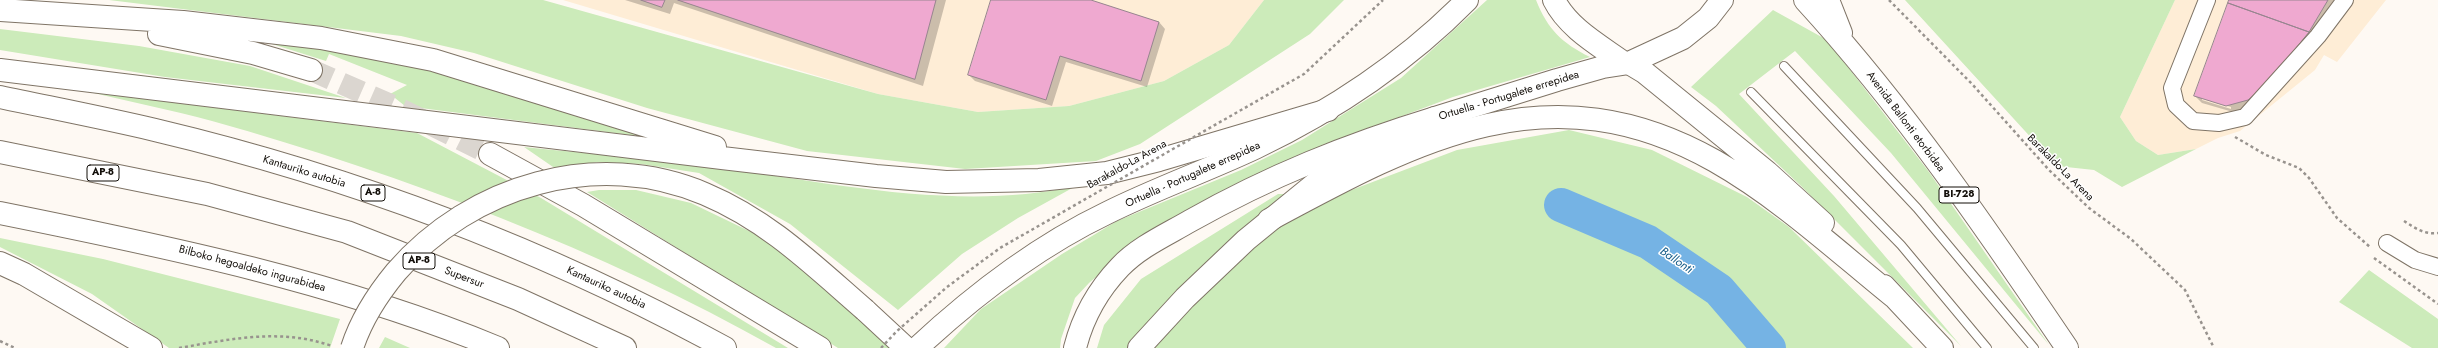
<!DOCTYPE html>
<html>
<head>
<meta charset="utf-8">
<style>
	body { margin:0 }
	canvas { display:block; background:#fef9f3 }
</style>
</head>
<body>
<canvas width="2438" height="348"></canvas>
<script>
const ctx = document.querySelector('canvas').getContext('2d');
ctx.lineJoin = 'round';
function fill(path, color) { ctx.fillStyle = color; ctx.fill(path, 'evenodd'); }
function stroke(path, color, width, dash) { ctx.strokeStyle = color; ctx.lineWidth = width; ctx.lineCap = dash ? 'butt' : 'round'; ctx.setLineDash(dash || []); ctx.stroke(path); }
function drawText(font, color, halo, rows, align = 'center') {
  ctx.font = font + ' Jost,sans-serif'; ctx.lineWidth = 3; ctx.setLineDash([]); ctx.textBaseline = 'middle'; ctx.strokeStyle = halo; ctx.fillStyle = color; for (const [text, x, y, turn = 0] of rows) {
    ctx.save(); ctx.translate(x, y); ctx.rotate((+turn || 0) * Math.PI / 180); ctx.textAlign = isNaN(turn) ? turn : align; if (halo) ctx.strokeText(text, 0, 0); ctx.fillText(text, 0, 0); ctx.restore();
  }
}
const built = new Path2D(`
	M563 0H1264L1229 45 1164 81 1069 106 978 112 878 94Z
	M2175 0H2386L2337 62 2324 55 2315 70 2240 131 2218 138 2196 149 2158 155 2136 141 2120 117Z`);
const green = new Path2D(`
	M109 0H543L878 94 978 112 1069 106 1164 81 1229 45 1264 0H1344L1310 34 1140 144 1096 161 965 169 807 151 647 108 474 53 401 36Z
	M1487 0H1536C1548 30 1562 43 1590 57L1453 97 1298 155 1185 214 1120 256 1089 283 1075 298 1061 339 1060 348H944L981 309 1062 254 1117 221 1241 170 1302 140 1401 78Z
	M1905 0H2175L2120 117 2136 141 2158 155 2196 149 2122 187 2094 170 2057 166Z
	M1773 10 1827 40 1929 172 2049 345 1891 153 1795 51 1739 94 1834 196 1961 346 1801 186 1716 106 1691 87Z
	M0 29 139 46 250 66 346 98 165 77 0 50Z
	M253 38 412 63 654 138 405 106 390 94 407 85 329 54 326 61Z
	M90 92 417 133 541 198 788 348H776C602 250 404 175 212 121 172 110 131 102 90 92Z
	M1569 130 1652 150 1747 197 1789 227 1913 348H1097L1104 325 1141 279 1278 194H1341L1457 150Z
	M524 147C588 154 652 158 716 167 831 183 961 212 1076 186L1018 218 962 254 898 310 790 224 699 173 641 164 598 162 556 169Z
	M599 190H636L691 203 774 243 891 348H838L587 192Z
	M0 238 103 259 340 319 330 348H169L92 294 0 247Z
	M2369 270 2438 319V348H2412L2339 302Z
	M385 337 410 348H379Z`);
const shadow = new Path2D(`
	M625 0H946L923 86 674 3 670 14Z
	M992 0H1088L1159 22 1165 29 1147 87 1066 62 1052 106 975 81 969 75Z
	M2230 0H2338L2255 106 2233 112 2202 103 2195 96ZM2202 98 2231 107V109L2202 100Z`);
const river = new Path2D(`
	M1561 205 1648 242 1719 290 1769 348`);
const building = new Path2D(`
	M641 0H665L662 7Z
	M678 0H936L915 79Z
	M991 0H1091L1159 22 1141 81 1060 56 1046 100 968 75Z
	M2229 0H2328L2309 32 2228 3Z
	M2228 3 2309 32 2268 83 2248 100 2226 106 2194 96Z`);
const highwayTunnel = new Path2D(`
	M311 70 402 110 490 154`);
const path = new Path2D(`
	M1889 0 1972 84 2049 170 2089 208 2131 239 2185 290 2214 348
	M2235 137 2266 155 2299 168 2309 178 2337 218 2370 247
	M2404 221C2415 228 2425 235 2438 233
	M2374 258 2438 304
	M0 341 15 348
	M179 348C231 339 281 328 332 346`);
const lane = new Path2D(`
	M1784 66 1917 208 2034 348
	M1751 92 1901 245 1987 348`);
const street = new Path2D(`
	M2207 0 2172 88 2176 105 2193 121 2219 123 2245 117 2318 36 2345 0
	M2387 243 2415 260 2438 267`);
const secondary = new Path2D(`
	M1554 0C1568 28 1599 45 1624 63
	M917 348C974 295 1036 247 1107 213 1155 189 1206 171 1255 148 1334 110 1406 62 1467 0
	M1139 348 1185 298 1246 240 1322 178 1396 137 1435 118 1557 80 1603 67 1629 63 1683 38 1708 18 1722 0`);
const primary = new Path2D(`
	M1805 0C1903 107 1986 228 2067 348
	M1828 0 1841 33
	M1629 63 1644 72 1767 172 1823 223
	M1269 220C1419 139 1550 68 1715 161 1780 198 1837 251 1894 297
	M1884 286 1942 348`);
const highway = new Path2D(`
	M0 10 183 22 321 38 433 60 715 147
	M159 34 253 53 311 70
	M0 70 722 158 876 176 946 182 1039 180 1107 173 1159 160 1328 110
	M0 97C52 108 104 118 155 130 353 177 546 250 725 348
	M0 152 207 194 347 232 518 299 625 348
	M490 154 583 205 820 348
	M0 213C169 247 338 282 498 348
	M0 263 24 274 151 348
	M865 310 906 348
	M1075 348C1083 316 1097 291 1120 267 1139 247 1166 235 1190 221 1270 176 1347 145 1435 118`);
const pathBridge = new Path2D(`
	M881 348 897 331 947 287 1000 248 1304 74 1383 0`);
const highwayBridge = new Path2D(`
	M352 348C361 320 377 295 396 272 471 185 597 148 705 194 769 221 813 265 865 310`);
const shields = [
	[103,173,32],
	[373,193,24],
	[1959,195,40],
	[419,261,32]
];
const shieldNames = [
	["AP-8",103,173],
	["A-8",373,193],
	["BI-728",1959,195],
	["AP-8",419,261]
];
const streetNames = [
	["Ortuella - Portugalete errepidea",1509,96,-17],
	["Avenida Ballonti etorbidea",1905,122,53],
	["Barakaldo-La Arena",1127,165,-29],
	["Barakaldo-La Arena",2060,168,45],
	["Kantauriko autobia",304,172,17],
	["Ortuella - Portugalete errepidea",1193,175,-24],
	["Bilboko hegoaldeko ingurabidea",252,269,15],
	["Supersur",464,278,21],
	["Kantauriko autobia",606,288,25]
];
const waterNames = [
	["Ballonti",1676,261,34]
];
fill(built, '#feedd6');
fill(green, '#ccebba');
fill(shadow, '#0003');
stroke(river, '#75b3e4', 34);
fill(building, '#efa9d0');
stroke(building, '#97858f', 1);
stroke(highwayTunnel, '#dbd6d0', 22, [22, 11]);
stroke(lane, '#7f7466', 10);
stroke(street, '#7f7466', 18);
stroke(secondary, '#7f7466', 24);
stroke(primary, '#7f7466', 24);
stroke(highway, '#7f7466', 24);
stroke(path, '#98938e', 2.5, [3, 3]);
stroke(lane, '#fff', 8);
stroke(street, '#fff', 16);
stroke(secondary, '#fff', 22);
stroke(primary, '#fff', 22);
stroke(highway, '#fff', 22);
stroke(highwayBridge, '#7f7466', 24, []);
stroke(pathBridge, '#98938e', 2.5, [3, 3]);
stroke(highwayBridge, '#fff', 22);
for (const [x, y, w] of shields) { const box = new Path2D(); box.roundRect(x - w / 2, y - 8, w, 16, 3); ctx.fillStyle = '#fff'; ctx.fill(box); stroke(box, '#120e09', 1); }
drawText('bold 10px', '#120e09', null, shieldNames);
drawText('11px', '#120e09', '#fff', streetNames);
drawText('italic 12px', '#115a87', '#fff', waterNames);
</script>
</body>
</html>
